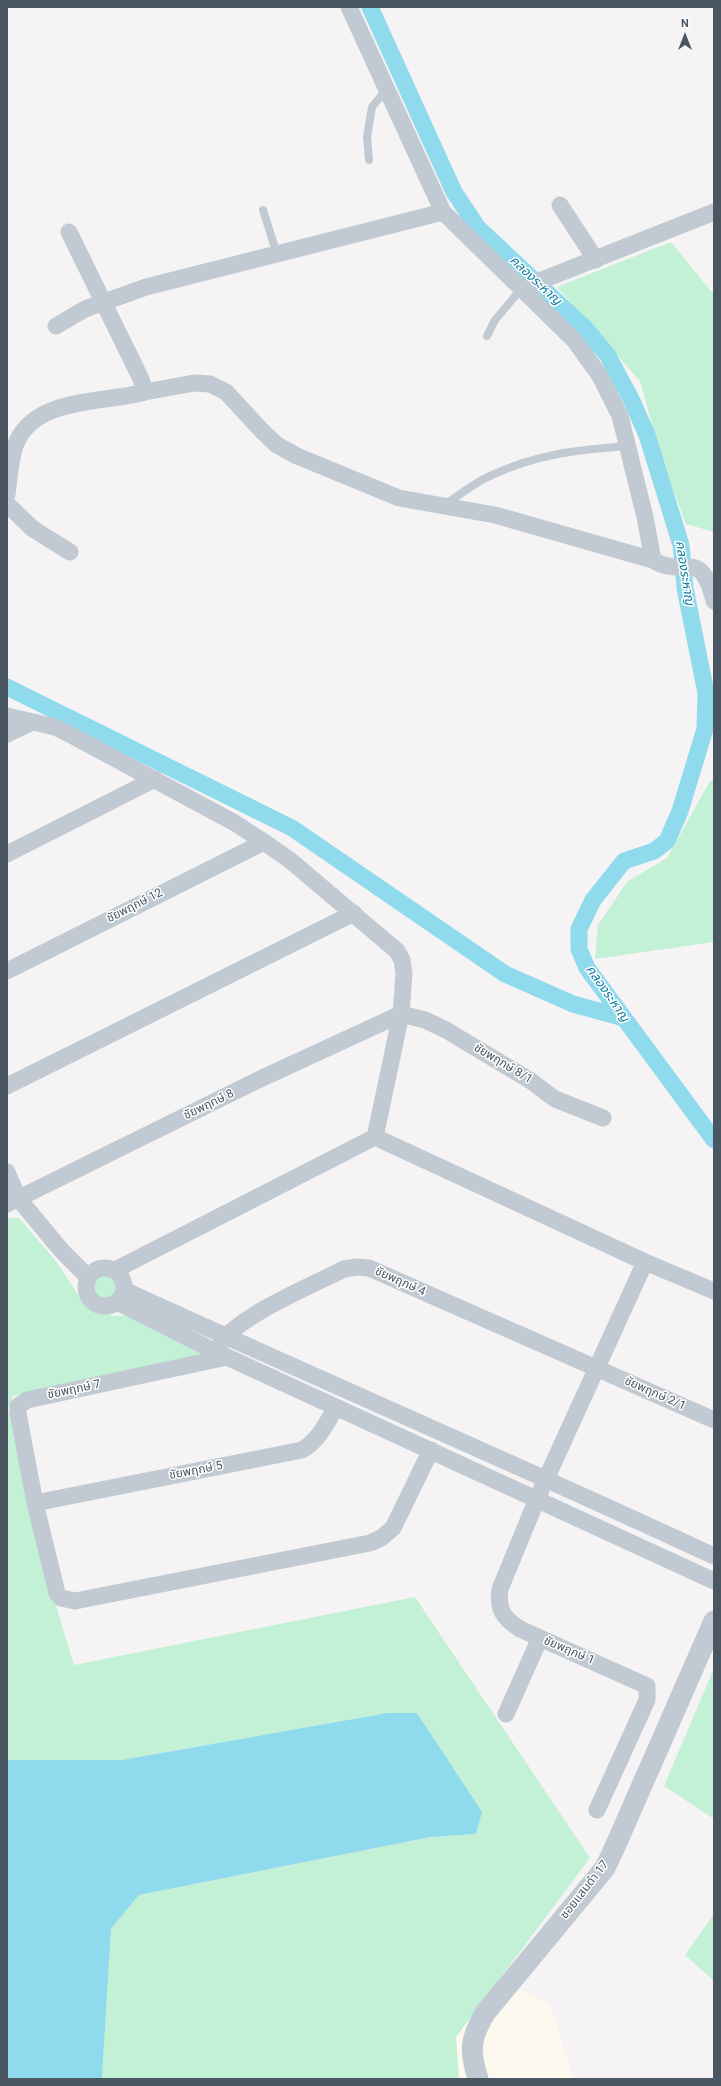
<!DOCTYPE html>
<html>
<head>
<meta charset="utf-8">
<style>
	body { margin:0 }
	#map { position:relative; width:721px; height:2086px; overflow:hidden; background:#f5f3f3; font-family:Roboto,sans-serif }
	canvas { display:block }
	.frame { position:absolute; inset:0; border:8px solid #4a5661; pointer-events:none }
	.north { position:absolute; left:665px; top:16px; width:40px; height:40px; -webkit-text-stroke:3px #fff; paint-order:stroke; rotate:0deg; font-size:11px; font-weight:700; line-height:16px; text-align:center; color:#4a5661 }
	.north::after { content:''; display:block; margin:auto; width:14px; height:18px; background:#4a5661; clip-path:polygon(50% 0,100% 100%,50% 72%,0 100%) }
</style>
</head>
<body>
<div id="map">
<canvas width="721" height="2086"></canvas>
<div class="frame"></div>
<div class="north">N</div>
</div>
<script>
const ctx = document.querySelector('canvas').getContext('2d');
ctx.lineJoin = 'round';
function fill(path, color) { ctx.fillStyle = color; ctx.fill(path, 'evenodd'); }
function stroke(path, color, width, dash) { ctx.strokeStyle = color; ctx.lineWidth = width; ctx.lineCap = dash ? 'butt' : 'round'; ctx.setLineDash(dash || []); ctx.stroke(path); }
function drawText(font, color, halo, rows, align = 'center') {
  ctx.font = font + ' Roboto,"Noto Sans Thai",sans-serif'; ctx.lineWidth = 3; ctx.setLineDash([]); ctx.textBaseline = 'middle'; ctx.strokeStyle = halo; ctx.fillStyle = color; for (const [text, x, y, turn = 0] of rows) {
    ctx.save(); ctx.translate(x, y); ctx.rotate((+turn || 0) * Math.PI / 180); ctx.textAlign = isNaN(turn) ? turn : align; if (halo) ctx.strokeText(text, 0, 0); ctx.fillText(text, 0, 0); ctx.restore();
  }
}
const commercial = new Path2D(`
	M500 1979 551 2006 573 2079H459L456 2037Z`);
const green = new Path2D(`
	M671 242 714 295V532L686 524 662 460 640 381 557 287Z
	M710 781H714V942L595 959 598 925 627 882 667 858Z
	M7 1218H19L56 1261 83 1302 113 1316 128 1315 203 1355 13 1396 8 1409 56 1606 74 1665 415 1597 590 1858 456 2037 459 2079H102L111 1929 139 1895 431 1837 475 1834 449 1763 417 1713H387L122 1760H7Z
	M94 1288a12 12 0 1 1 24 0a12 12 0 1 1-24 0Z
	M714 1668V1819L664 1786Z
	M714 1914V1981L685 1955Z`);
const water = new Path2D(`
	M387 1713H417L482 1812 476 1834 431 1837 139 1895 111 1929 102 2079H7V1760H122Z`);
const canal = new Path2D(`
	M370 7 454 192 478 228 585 328 608 356 632 401 647 435 681 545 685 588 706 693 705 729 680 811 667 841 654 851 624 861 593 900 579 929V949L587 968 714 1140
	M7 687 292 828 505 974 573 1004 624 1018`);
const service = new Path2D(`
	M369 160 367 137 372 107 387 89
	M263 210 277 254
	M487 336 495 320 522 288
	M445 504C460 495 475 482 492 475 537 454 577 450 626 446`);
const minor = new Path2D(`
	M349 7 443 212 575 341 600 376 620 416 645 517 653 560C685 580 700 545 714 601
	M560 205 596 260
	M522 288 714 212
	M56 326 85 309 146 287 443 212
	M145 392 194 383 210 384 226 392 263 432 277 445 297 456 399 498 495 515 653 560
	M7 495C9 479 10 461 15 446 33 396 102 404 145 392L141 379 69 232
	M7 504 33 529 70 552
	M7 716 55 727 73 736 235 823 264 842 291 861 397 951 402 960 404 973 401 1014 375 1137
	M7 734 32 722
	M7 854 155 779
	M7 971 264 842
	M7 1086 354 913
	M375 1137 645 1262 714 1291
	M7 1172 18 1198 61 1250 88 1277
	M7 1204 258 1080 401 1014 425 1020 446 1030 531 1081 555 1099 603 1118
	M86 1287a19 19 0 1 1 38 0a19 19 0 1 1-38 0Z
	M115 1270 375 1137
	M124 1290C320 1380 519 1465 714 1556
	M117 1302 216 1352 714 1581
	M220 1345C235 1317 313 1285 344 1269L357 1267 369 1268 714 1420
	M227 1357 27 1400 18 1406V1413L35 1503 57 1593 61 1598 75 1601 370 1543 381 1538 393 1528 431 1450
	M35 1503 302 1450C319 1440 326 1424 336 1407
	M506 1714 540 1638
	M597 1810 647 1700V1686L520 1629C503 1618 497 1609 500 1589L537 1499 645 1262`);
const tertiary = new Path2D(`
	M478 2079C469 2050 470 2039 485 2013L605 1868 614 1849 714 1621`);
const streetNames = [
	["ชัยพฤกษ์ 12",135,906,-27],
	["ชัยพฤกษ์ 8/1",503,1064,31],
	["ชัยพฤกษ์ 8",209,1105,-26],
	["ชัยพฤกษ์ 4",400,1282,24],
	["ชัยพฤกษ์ 7",74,1390,-12],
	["ชัยพฤกษ์ 2/1",655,1394,24],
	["ชัยพฤกษ์ 5",196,1471,-11],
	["ชัยพฤกษ์ 1",569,1651,23],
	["ซอยแสมดำ 17",585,1890,-52]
];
const waterNames = [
	["คลองระหาญ",535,281,43],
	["คลองระหาญ",684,573,81],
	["คลองระหาญ",607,994,55]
];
fill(commercial, '#fdf9ef');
fill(green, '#c3f1d5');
fill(water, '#90daee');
stroke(canal, '#90daee', 17);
stroke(service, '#c1cad2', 8);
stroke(minor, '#c1cad2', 17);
stroke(tertiary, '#c1cad2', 21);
drawText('12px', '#4a5661', '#fff', streetNames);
drawText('italic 13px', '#0c7c9b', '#fff', waterNames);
</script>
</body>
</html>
